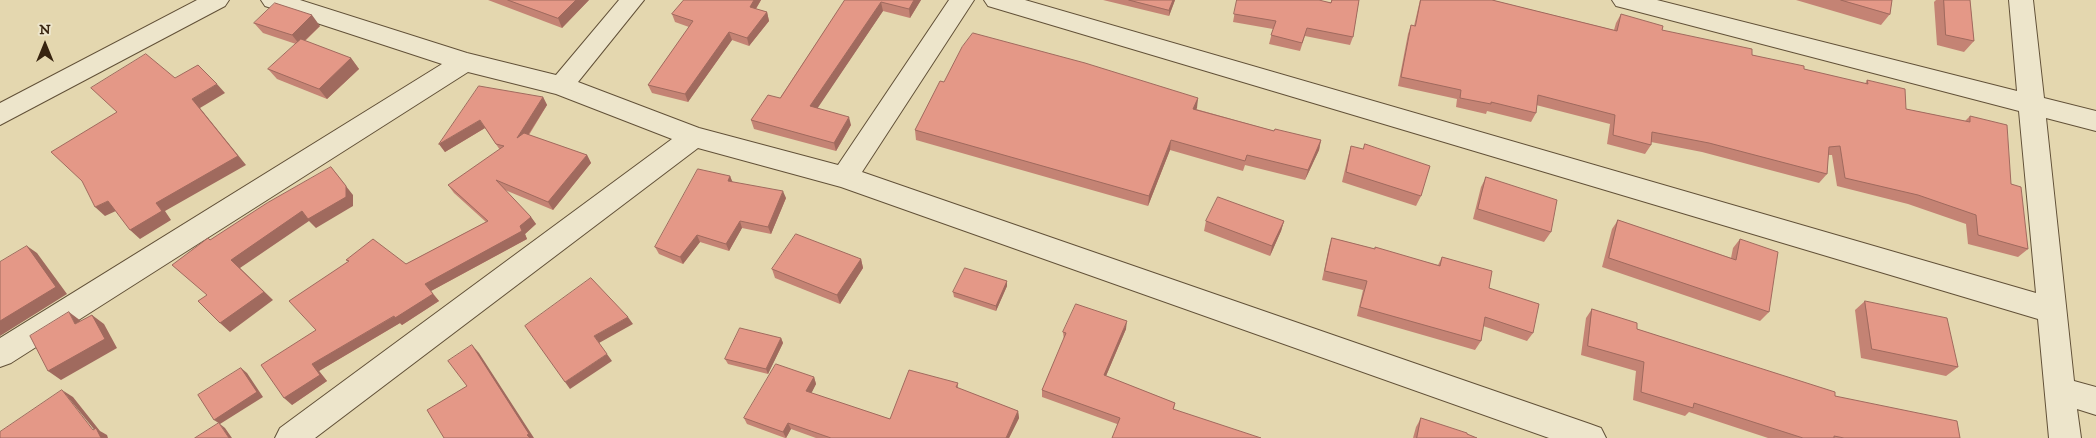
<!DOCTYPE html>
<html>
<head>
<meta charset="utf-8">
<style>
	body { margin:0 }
	#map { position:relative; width:2096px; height:438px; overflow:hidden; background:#e4d7af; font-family:"IM FELL DW Pica",serif }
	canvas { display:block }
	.north { position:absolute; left:20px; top:20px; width:50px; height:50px; -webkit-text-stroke:4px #ede5cb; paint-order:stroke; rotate:0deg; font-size:14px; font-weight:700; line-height:20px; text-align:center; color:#372410 }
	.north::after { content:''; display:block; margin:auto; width:18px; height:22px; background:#372410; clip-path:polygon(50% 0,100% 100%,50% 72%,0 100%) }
</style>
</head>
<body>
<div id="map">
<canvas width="2096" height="438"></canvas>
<div class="north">N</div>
</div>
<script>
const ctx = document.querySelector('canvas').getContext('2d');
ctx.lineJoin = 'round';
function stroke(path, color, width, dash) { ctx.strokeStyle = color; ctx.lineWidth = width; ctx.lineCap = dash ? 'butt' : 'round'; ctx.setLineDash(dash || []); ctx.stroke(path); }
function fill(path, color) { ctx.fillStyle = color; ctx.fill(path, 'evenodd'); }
const minor = new Path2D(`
	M197 0H229L225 6 0 125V103Z
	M261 0H300L467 53 556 75 619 0H644L578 82 699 128 838 165 949 0H974L862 172 1590 424 1601 428 1606 438H1549L841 187 698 148 315 438H275L280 428 672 139 556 94 468 72 11 363 0 367V338L442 64 265 6Z
	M984 0H1025L2036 293 2019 111 1624 8 1616 6 1612 0H1657L2017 91 2009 0H2033L2044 98 2096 111V131L2046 118 2074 381 2096 387V415L2077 409 2081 438H2049L2038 319 988 6Z`);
const wall = new Path2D(`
	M488 0H589L562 28Z
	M684 0H761L756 9 767 12 769 21 749 46 732 40 688 102 652 93 648 85 689 27 675 22 672 14Z
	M843 0H921L910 18 883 11 817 108 851 125 836 151 754 129 751 120 780 98 845 0Z
	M1103 0H1175L1169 16Z
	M1237 0 1331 2V0H1359L1353 37 1350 45 1305 36 1300 51 1269 44 1273 29 1233 22Z
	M1420 0H1492L1614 30 1616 23 1621 14 1662 30 1804 69 1865 84 1867 80 1906 109 1965 121 1970 116 2011 184 2028 249 2018 257 1968 244 1966 224 1908 204 1837 186 1832 155H1828L1827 174 1819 183 1702 152 1651 142V145L1645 154 1607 144 1610 124 1536 105V113L1531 122 1487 111 1486 114 1456 107 1457 99 1398 86 1408 34 1411 25 1414 26Z
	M1796 0H1892L1890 14 1881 25Z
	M1936 0H1970L1974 41 1964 52 1937 45 1934 2Z
	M254 23 320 26 305 41 351 58 359 69 327 99 277 79 268 69 296 44 263 33Z
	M944 82 1198 98 1196 109 1274 131 1321 140 1319 150 1305 180 1245 165 1243 171 1170 150 1148 206 916 140 915 130Z
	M543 97 547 105 529 135 587 155 591 163 553 210 505 190 531 217 536 224 525 234 527 239 431 291 439 301 402 325 400 323 319 371 327 381 292 405 316 330 406 264 486 222 454 193 448 185 500 150 485 128 445 152 439 144Z
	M1351 146 1421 196 1416 206 1342 182 1348 157Z
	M730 176 732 182 786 198 771 234 742 228 729 251 700 242 683 264 659 254 655 247Z
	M1486 177 1551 232 1544 242 1473 219 1481 187Z
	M1618 220 1731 258 1733 248 1740 239 1769 312 1760 321 1602 267 1612 229Z
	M1206 221H1284L1281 231 1270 256 1204 231Z
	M1332 238 1438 265 1442 257 1489 288 1533 333 1527 341 1483 326 1481 341 1475 350 1357 316 1363 290 1322 280 1329 247Z
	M861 259 863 268 840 304 775 278 772 269Z
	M1007 281V286L996 311 954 297 953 292Z
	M1865 301 1958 367 1946 376 1861 358 1855 310Z
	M1592 309 1637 329 1960 438H1768L1689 412 1685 416 1633 400 1636 371 1581 355 1586 318Z
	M1126 329 1106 376 1175 403 1174 409 1117 424 1042 397V390L1064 340 1063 332Z
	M781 338 783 343 768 374 728 364 725 359Z
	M814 377 816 384 811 393 890 419 958 383V388L1018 411 1019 418 1009 438H816L791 429 786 438H785L747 424 744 418Z
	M1421 418 1467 434 1477 438H1413L1416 427Z`);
const shadedWall = new Path2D(`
	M576 0H589L562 28 558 18Z
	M754 0H761L752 15 750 7Z
	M914 0H921L910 18 909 9Z
	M1173 0H1175L1169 16V10Z
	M881 2 883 11 813 115 810 106Z
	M767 12 769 21 749 46 747 38Z
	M312 15 320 26 300 45 292 35Z
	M729 32 732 40 688 102 685 94Z
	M351 58 359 69 327 99 319 89Z
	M217 84 225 93 200 108 246 165 165 211 171 220 140 239 130 230 192 99Z
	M543 97 547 105 521 146 517 138Z
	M1198 98 1197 108 1192 118 1193 109Z
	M849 117 851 125 836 151 834 143Z
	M480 120 485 128 445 152 439 144Z
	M1171 140 1170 150 1148 206 1149 196Z
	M1321 140 1319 150 1305 180 1308 170Z
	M587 155 591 163 553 210 548 202Z
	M331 167 353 195V206L316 228 309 221 240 268 273 300 230 332 220 323 231 260Z
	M730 176 733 183 728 181Z
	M783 191 786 198 771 234 768 227Z
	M108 201 118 210 105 216 95 207Z
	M531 217 536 224 525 234 527 239 431 291 425 284Z
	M740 221 742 228 729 251 726 244Z
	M1284 221 1281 231 1270 256 1272 246Z
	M697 235 700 242 683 264 680 257Z
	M27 246 37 253 67 294 0 336V321Z
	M861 259 863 268 840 304 837 295Z
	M1007 281V286L996 311V306Z
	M433 294 439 301 402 325 400 323 319 371 327 381 292 405 284 398 312 364Z
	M69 312 81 321 75 324Z
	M92 315 104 324 117 348 61 380 48 371Z
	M628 317 633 324 599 343 594 336Z
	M1127 321 1126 329 1103 383 1104 375Z
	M781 338 783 343 768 374 766 369Z
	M472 345 479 353 534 438H530L527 435Z
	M607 354 612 361 570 389 565 382Z
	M241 368 247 373 263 397 220 424 225 428 232 438H229L220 424 214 420Z
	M814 377 816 384 809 398 806 391Z
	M62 390 73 397 100 431 107 435 108 438H101Z
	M1018 411 1019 418 1009 438H1006Z
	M788 423 791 429 786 438 783 432Z`);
const building = new Path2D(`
	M508 0H576L558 18Z
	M684 0H754L750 7 767 12 747 38 729 32 685 94 648 85 693 21 672 14Z
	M845 0H914L909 9 881 2 810 106 849 117 834 143 751 120 768 95 780 98Z
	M1129 0H1173L1169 10Z
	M1237 0H1319L1331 3 1332 0H1359L1353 37 1307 28 1302 43 1271 35 1276 21 1234 14Z
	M1421 0H1492L1617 31 1621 14 1663 26 1662 30 1752 49V55L1804 66V69L1868 84 1867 80 1905 89 1906 109 1970 122V116L2007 125 2011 184 2021 187 2028 249 1978 235 1976 215 1918 195 1845 178 1840 146 1829 147 1827 174 1709 143 1652 132 1651 145 1613 135 1615 115 1538 95 1536 113 1491 102V104L1460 98 1461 90 1401 77 1411 25 1415 26Z
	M1841 0H1892L1890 14Z
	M1944 0H1970L1974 41 1946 35Z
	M275 3 312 15 292 35 254 23Z
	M973 33 1085 63 1198 98 1193 109 1274 131 1275 129 1321 140 1308 170 1247 155 1245 161 1171 140 1149 196 915 130 940 81 944 82 962 47Z
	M301 39 351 58 319 89 268 69Z
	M146 54 175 78 198 65 217 84 192 99 238 156 156 203 162 211 130 230 108 201 95 207 82 181 51 152 117 112 91 88Z
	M479 86 543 97 517 138 524 133 587 155 548 202 496 180 531 217 520 226 522 231 425 284 433 294 395 318 394 316 312 364 320 375 284 398 261 365 316 330 289 301 349 261 346 260 373 239 406 264 488 221 448 185 504 146 496 144 480 120 439 144Z
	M1365 144 1430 166 1421 196 1346 172 1351 146 1363 149Z
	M331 167 346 186V197L308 219 302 211 231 260 264 292 220 323 198 301 207 295 172 265 208 238 210 240 267 203Z
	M698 169 730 176 728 181 783 191 768 227 740 221 726 244 697 235 680 257 655 247Z
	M1486 177 1557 200 1551 232 1478 209Z
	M1218 197 1284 221 1272 246 1206 221Z
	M1618 220 1736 260 1740 239 1778 252 1769 312 1609 258Z
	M796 234 861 259 837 295 772 269Z
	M1332 238 1375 249V247L1440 266 1442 257 1492 271 1489 288 1539 304 1533 333 1485 317 1481 341 1360 307 1367 281 1325 271Z
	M27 246 56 287 0 321V262Z
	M965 268 1007 281 996 306 953 292Z
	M591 278 628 317 594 336 607 354 565 382 525 326Z
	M1865 301 1947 318 1958 367 1872 349Z
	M1076 304 1127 321 1104 375 1175 403 1173 409 1261 438H1112L1120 418 1042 390 1066 333 1063 332Z
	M1592 309 1637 323V329L1835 392V396L1957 421 1960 438H1844L1834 436V438H1803L1694 403 1693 408 1641 392 1644 362 1588 346Z
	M69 312 75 324 92 315 105 339 48 371 30 336Z
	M740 328 781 338 766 369 725 359Z
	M472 345 529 434 527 435 530 438H444L427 410 467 386 448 361Z
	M776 364 814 377 806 391 890 419 909 370 958 383 956 387 1018 411 1006 438H831L788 423 783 432 744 418Z
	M241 368 257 392 214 420 198 395Z
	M62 390 93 430 96 428 101 438H0V432Z
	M1421 418 1467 433V434L1477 438H1417Z
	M219 423 229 438H195Z`);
stroke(minor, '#625138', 2);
fill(minor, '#ede5cb');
fill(wall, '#c48374');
fill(shadedWall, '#a06a5e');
fill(building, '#e49887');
stroke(building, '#a06a5e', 1);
</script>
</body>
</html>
